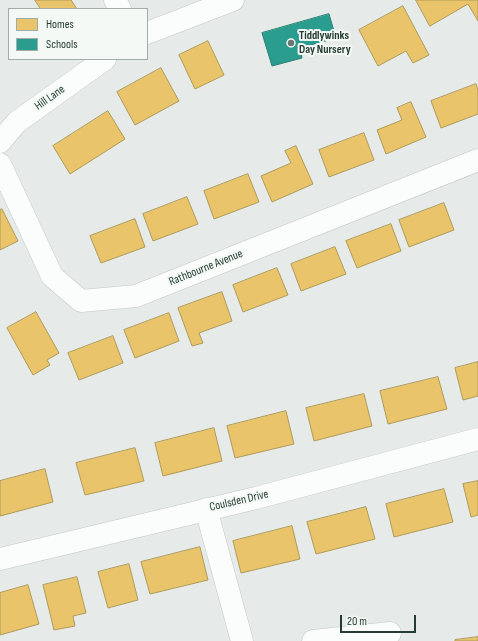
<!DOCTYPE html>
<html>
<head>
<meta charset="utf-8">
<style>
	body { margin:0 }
	#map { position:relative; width:478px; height:641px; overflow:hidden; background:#e6eae8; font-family:"Sofia Sans Condensed",sans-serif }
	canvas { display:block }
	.legend { position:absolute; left:8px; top:8px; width:140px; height:52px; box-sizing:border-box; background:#f4f9f6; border:1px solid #a1ada8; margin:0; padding:5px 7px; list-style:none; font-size:12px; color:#253c33 }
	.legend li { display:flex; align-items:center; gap:8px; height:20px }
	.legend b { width:20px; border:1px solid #a1ada8 }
	.scale { position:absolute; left:340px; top:615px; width:76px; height:18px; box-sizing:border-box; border:2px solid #253c33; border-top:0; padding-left:5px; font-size:12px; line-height:14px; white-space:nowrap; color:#253c33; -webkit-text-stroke:3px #f4f9f6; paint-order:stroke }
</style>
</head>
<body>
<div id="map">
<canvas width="478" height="641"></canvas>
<ul class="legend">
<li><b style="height:11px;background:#e9c46a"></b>Homes</li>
<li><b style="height:11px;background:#2a9d8f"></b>Schools</li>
</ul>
<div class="scale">20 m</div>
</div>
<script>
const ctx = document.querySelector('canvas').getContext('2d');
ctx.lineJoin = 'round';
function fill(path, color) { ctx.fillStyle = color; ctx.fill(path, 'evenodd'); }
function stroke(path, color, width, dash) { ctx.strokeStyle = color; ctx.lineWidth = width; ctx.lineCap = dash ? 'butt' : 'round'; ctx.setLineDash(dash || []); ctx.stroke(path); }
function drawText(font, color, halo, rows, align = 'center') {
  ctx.font = font + ' "Sofia Sans Condensed",sans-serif'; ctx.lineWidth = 4; ctx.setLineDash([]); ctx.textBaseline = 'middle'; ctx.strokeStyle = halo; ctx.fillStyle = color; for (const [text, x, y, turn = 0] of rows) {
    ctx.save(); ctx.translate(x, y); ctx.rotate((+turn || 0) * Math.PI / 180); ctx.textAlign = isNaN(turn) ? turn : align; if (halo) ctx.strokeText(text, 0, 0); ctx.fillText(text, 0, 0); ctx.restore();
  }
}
const homes = new Path2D(`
	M35 0H71L77 9H41Z
	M416 0H478V21L468 4 430 26Z
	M403 6 429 55 413 63 406 51 378 66 359 30Z
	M208 41 224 75 195 89 179 55Z
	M161 68 179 101 135 125 117 92Z
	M476 84 478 90V114L441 128 431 101Z
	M411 102 426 137 386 154 377 130 402 120 397 108Z
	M108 111 125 139 70 174 53 146Z
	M364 133 374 160 329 177 319 150Z
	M296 146 313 184 272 202 261 176 291 163 285 151Z
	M248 174 259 202 214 219 204 191Z
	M187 197 198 224 153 241 143 214Z
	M444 203 454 230 409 247 399 220Z
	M2 209 18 241 0 250V210Z
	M135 219 145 247 101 263 90 236Z
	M391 224 401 251 357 268 346 241Z
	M335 247 346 274 301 291 291 264Z
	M277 268 288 295 243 312 233 285Z
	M222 292 232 321 199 333 203 343 192 346 178 308Z
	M36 312 59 353 47 360 50 365 33 375 7 328Z
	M169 313 179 341 135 358 124 330Z
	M113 336 123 363 79 380 68 353Z
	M478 362V396L463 400 455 368Z
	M438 377 447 409 388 424 380 391Z
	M364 394 372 426 314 441 306 408Z
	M286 411 294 444 235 458 227 426Z
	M214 428 222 461 163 476 155 443Z
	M135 448 144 481 85 495 76 463Z
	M45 469 53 502 0 516V481Z
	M478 481V515L471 517 463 484Z
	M444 489 453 522 394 537 386 504Z
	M366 507 375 539 316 554 307 522Z
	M292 526 300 559 241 573 233 541Z
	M200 547 208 580 150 594 141 562Z
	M129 564 138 600 108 608 98 572Z
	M77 577 86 613 73 616 75 626 54 630 43 585Z
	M28 585 39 624 0 635V593Z
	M478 637V641H455V640Z`);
const schools = new Path2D(`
	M329 14 336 38 300 48 302 58 272 66 262 33Z`);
const minor = new Path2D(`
	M115 0 120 9
	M147 33 233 0
	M0 142 17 122 105 59
	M0 164 52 276 81 301 136 296 478 160
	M206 509 242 641
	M0 559 256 498 478 439
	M313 641 390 633`);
const markers = [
	[291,43,4,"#697972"]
];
const poiNames = [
	["Tiddlywinks",299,36],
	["Day Nursery",299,50]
];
const streetNames = [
	["Hill Lane",50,98,-35],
	["Rathbourne Avenue",206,268,-22],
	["Coulsden Drive",239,501,-13]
];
fill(homes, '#e9c46a');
stroke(homes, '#ae9b5a', 1);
fill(schools, '#2a9d8f');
stroke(schools, '#288073', 1);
stroke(minor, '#c3c7c5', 23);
stroke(minor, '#fbfcfc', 22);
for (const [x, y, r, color] of markers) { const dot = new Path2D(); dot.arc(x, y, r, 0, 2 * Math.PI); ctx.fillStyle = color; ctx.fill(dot); stroke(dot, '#f4f9f6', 1.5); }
drawText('bold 12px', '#253c33', '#f4f9f6', poiNames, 'left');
drawText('12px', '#253c33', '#f4f9f6', streetNames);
</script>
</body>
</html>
